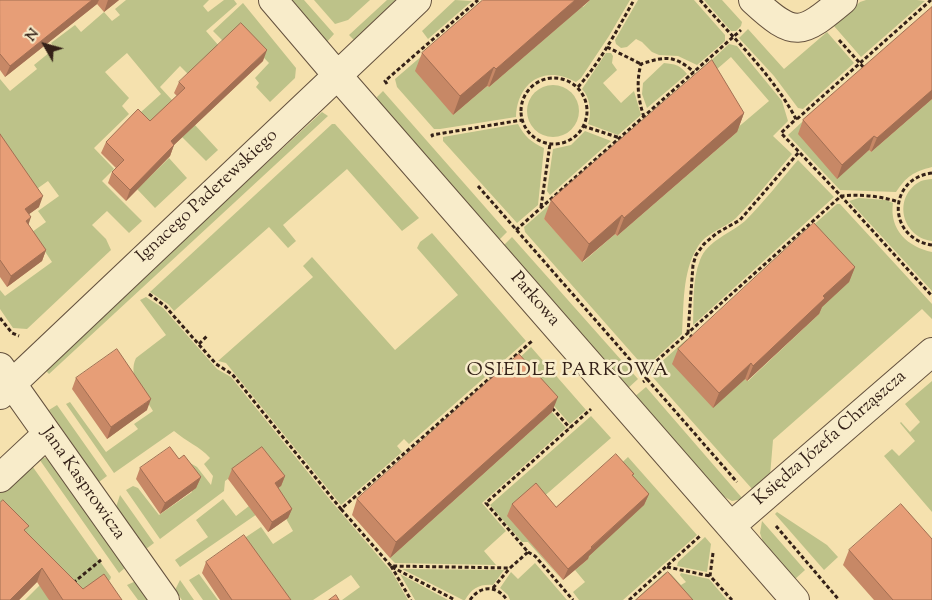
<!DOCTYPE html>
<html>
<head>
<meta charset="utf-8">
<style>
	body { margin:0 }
	#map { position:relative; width:932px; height:600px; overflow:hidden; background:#f5e1ae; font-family:"Sorts Mill Goudy",serif }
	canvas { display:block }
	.north { position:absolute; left:20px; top:20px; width:50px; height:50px; -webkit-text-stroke:4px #f8ecca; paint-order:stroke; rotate:308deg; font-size:14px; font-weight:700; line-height:20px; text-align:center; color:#342118 }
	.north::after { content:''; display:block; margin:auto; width:18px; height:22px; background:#342118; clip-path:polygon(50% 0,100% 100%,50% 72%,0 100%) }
</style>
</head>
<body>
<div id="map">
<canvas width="932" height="600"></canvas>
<div class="north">N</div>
</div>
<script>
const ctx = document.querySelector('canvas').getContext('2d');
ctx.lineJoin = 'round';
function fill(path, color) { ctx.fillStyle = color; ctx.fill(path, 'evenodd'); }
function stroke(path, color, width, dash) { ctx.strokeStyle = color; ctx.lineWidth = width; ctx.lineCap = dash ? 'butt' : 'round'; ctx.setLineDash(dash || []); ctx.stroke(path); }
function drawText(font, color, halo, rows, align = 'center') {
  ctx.font = font + ' "Sorts Mill Goudy",serif'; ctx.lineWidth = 5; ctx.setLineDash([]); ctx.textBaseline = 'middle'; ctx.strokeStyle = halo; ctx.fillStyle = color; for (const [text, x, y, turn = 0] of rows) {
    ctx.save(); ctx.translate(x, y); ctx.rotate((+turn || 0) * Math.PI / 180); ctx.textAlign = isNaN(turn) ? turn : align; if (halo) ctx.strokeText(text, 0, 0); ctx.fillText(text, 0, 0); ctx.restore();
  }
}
const green = new Path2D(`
	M126 0H209L203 6 208 12 224 0H234L237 4 206 31 219 46 189 75 180 66 160 87 218 150 206 161 180 135 172 143 141 112 161 94 127 53 105 72 129 98 122 106 129 114 94 148 114 169 102 181 142 221 129 233 107 211 92 225 106 239 111 250 27 329 13 328 0 309V290L5 296 52 262 32 232 46 222 38 211 59 196 48 181 0 215V79L10 91 37 69 34 65 55 48 51 43 75 25 81 32 104 12 112 21 120 15 115 9Z
	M292 0H304L334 34 326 43 290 2Z
	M314 0H370L348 20 335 24Z
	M387 0H398L354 40 349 35Z
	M455 0 472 1 428 39 422 31Z
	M590 0H630L609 36 581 78 576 82C545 64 517 82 516 117L440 129H434L397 87 395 79 431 48 453 115 487 86 489 87 563 23 581 5 583 7Z
	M638 0H694L725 35V41L697 65 678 56 659 55 652 52 642 42 636 39 627 47 621 48 616 44 615 40Z
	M704 0H722L742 22 741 26 736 31H731Z
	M866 0H917L925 1 861 57 834 26 860 2Z
	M243 3 296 68 295 78 270 102 256 87 259 83 255 78 269 63 236 29 223 41 213 31Z
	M748 29 784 69 827 32 854 63 803 109 798 108 774 76 739 38Z
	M729 44 737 46 782 101 788 121 773 136 792 154C774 175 756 198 736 218 724 229 706 232 697 248 682 273 684 306 682 334L645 368 525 232 524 227 555 200 544 219 583 262 615 234 617 236 737 132 736 129 769 101 731 57 709 76 702 69Z
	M606 53H611L613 56 612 63 617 70 603 83 621 103 634 91 641 115 618 135 588 124C592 113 590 97 582 89Z
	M664 63C675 64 680 65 687 74L647 108 642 94 643 83Z
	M527 111a26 26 0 1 1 52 0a26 26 0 1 1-52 0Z
	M383 91 507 232 497 242 380 110 377 97Z
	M932 99V167C913 172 907 176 896 192L840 190 788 135 815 110 837 178 869 150 871 152Z
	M322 112 328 116 49 374 45 370 48 365Z
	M332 124H335L419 218 402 231 347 169 283 225 296 241 288 248 269 227 174 311 168 304 150 292Z
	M518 124C524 136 532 143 544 148L538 205 517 223 443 141V137Z
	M585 131 611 141 550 195 547 191 553 149 571 145Z
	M169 158 187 178 155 208 137 189Z
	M798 160 834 197 693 325C694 304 692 280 700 260 708 240 730 234 745 221 764 202 781 180 798 160Z
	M932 179V241C901 237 892 196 921 181 924 180 929 179 932 179Z
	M859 198 886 200 893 203C889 230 908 247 932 252V291L849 201Z
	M837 204H840L932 304V319L922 309 773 440 770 476 753 490 649 373 687 339 693 345 748 381 819 314 780 255Z
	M432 233 526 341 409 444 404 439 397 446 402 452 341 505 226 363 218 361 313 277 303 266 312 257 395 350 458 295 417 248 420 242Z
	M512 237 638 379 626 390 502 247Z
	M146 297 163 308 217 369 231 377 331 501 392 572 408 600H342L360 587 351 575 313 600H273L243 539 261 527 273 544 293 531 276 501 180 567 175 560 208 537 196 520 223 499 236 516 249 506 251 509 281 486 259 457 225 481 224 491 160 539 126 490 133 486 138 488 159 515 192 492 184 463 180 457 197 467 211 485 213 476 204 464 210 458C199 446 187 442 174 431L114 473 66 404 70 402 106 452 138 429 134 424 153 411C144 395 127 377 136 358L166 335 140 300Z
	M531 347 586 410 570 424 515 362Z
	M932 381V512L884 456 892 449 899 456 915 441 900 423 901 422 910 432 920 422 905 404Z
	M646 387 743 499 732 501 719 494 633 398Z
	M57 405 107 476 99 482 49 410Z
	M552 412 566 428 482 503 506 531 484 551 496 565 395 563 390 558Z
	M591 416 611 438 541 499 508 515 563 581 528 542H522L490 505Z
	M37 456 46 458 50 460 126 567 119 573Z
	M628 457 697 535 623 600H579L573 592 585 582 575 570 588 559 615 469Z
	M30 463 111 577 110 580 81 600H25L53 572 0 510V487Z
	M120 495 154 543 146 549 116 507Z
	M777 512 827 545 838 557 824 570 775 514Z
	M762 521 805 570 794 580 764 545 760 533Z
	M705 537 711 544 707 572 677 566 678 562Z
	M535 563 567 600H510L508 595 500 588 511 572 518 579Z
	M402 569 504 570 493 585C480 584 472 588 465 600H463Z
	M666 572 671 574 681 585 686 582 680 575 681 573 709 579 727 600H635Z
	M199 574 218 600H203L189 580Z
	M400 574 448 600H415Z
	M180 580 194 600H182L175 590Z
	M136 581 149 600H138L127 585Z`);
const path = new Path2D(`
	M700 0C733 38 773 75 796 119L781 133 841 196 932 296
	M839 40 866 70
	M607 47 641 64
	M521 111a33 33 0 1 1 66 0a33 33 0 1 1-66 0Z
	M387 84 385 81 478 0
	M578 87C601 61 617 30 634 0
	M644 117C638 99 636 82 641 64 666 56 674 55 694 72
	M797 119 931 0
	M583 126 620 138
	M433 137 432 135 522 120
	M932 173C887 179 887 238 932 245
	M478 186 647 379 643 382
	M541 207 550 144
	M516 230 741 30
	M149 294 165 306 216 364 232 374 341 509 532 341
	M0 318 12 333 19 336
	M693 338 688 333 693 265 696 255 704 244 717 233 740 220 799 152
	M199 344 207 336
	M642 374 841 196C860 194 880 196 899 202
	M647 379 737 482
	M552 408 570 428
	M341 509 391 566 510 568 528 552 486 503 591 409
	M776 526 839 600
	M528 552 535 556 573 600
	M713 553 710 576 732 600
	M391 566 411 600
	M392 567 455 600
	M667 567 710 576
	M73 583 101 560
	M493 588 510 568
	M470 600C480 585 497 585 507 600
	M629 600 700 536`);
const minor = new Path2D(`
	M273 0 337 75 795 600
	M753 0C795 39 801 35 843 0
	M0 367 165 600
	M0 395 417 0
	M0 478 47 434
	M731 526 932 352`);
const wall = new Path2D(`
	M0 0H119L104 12 97 4 5 77 0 70Z
	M590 0 489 87 487 86 453 115 415 71 422 53Z
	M932 7V99L871 152 869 150 837 179 798 134 803 120Z
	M263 61 174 145 170 156 126 201 108 183 112 172 116 168 101 153 106 142 150 121 177 96 174 93 179 82Z
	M744 113 737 132 617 236 615 234 582 262 544 219 551 200Z
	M0 134 39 207 29 214 28 225 46 250 42 261 7 287 0 277Z
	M855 267 849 282 822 307 819 314 747 381 745 379 713 408 672 364 678 349Z
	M76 378 147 410 107 439 72 389Z
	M552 412 390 558 352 515 357 499Z
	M140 468 201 477 196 488 160 514 136 479Z
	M232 469 285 476 281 486 278 488 292 509 288 518 268 532 228 479Z
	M633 476 649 494 644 505 589 556 588 559 563 580 507 516 512 504 556 507Z
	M29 526 26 533 83 589 122 600H49L37 582 19 600H0Z
	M849 550 932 600H874L843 565Z
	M206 562 291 600H220L202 573Z`);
const shadedWall = new Path2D(`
	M92 0H99L97 4 5 77 10 66Z
	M108 0H119L104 12Z
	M575 0H590L489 87 496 69Z
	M267 50 263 61 174 145 170 156 126 201 130 190 171 141Z
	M494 67 487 86 453 115 460 96Z
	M932 90V99L871 152 877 138Z
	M744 113 737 132 617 236 624 218Z
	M874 136 869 150 837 179 842 165Z
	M43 196 39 207 21 220 25 209Z
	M622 215 615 234 582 262 589 244Z
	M31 217 27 229 26 221Z
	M46 250 42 261 7 287 11 276Z
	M855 267 849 282 822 307 819 314 747 381 753 366 823 296Z
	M751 363 745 379 713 408 719 393Z
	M558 397 552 412 390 558 396 542Z
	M151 399 147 410 107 439 111 427Z
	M285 476 281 486 272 493 275 483Z
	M201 477 196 488 160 514 165 503Z
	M649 494 644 505 589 556 588 559 563 580 568 569Z
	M292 509 288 518 268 532 272 522Z
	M42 568 37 582 19 600H10Z`);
const building = new Path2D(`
	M0 0H92L10 66 0 54Z
	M483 0H575L496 69 494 67 460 96 422 53Z
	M932 7V90L877 138 874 136 842 165 803 120Z
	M241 23 267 50 171 141 174 145 130 190 112 172 124 160 106 142 138 109 150 121 185 88 179 82Z
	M712 60 744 113 624 218 622 215 589 244 551 200Z
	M0 134 43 196 25 209 31 217 26 221 46 250 11 276 0 260Z
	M814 223 855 267 823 296 825 298 753 366 751 363 719 393 678 349Z
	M117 349 151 399 111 427 76 378Z
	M519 354 558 397 396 542 357 499Z
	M170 447 179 459 184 455 201 477 165 503 140 468Z
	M262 447 285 476 275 483 292 509 272 522 232 469Z
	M616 454 634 474 632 475 649 494 591 547 592 548 568 569 512 504 536 483 556 507Z
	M3 500 29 526 24 530 83 589 104 574 122 600H63L42 568 10 600H0V503Z
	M901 504 932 539V600H893L849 550Z
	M244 535 291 600H232L206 562Z
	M668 572 693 600H636Z
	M336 595 339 600H329Z`);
const streetNames = [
	["Ignacego Paderewskiego",208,197,-43],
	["Parkowa",534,300,49],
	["Księdza Józefa Chrząszcza",831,439,-41],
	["Jana Kasprowicza",82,484,55]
];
const neighbourhoodNames = [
	["OSIEDLE PARKOWA",568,372]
];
fill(green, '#bdc289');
stroke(minor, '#64513e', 30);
stroke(path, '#342118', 3, [4, 2.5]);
stroke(minor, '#f8ecca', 28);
fill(wall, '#c78866');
fill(shadedWall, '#a26f53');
fill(building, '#e79e77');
stroke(building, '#a26f53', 1);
drawText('18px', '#342118', '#f8ecca', streetNames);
ctx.letterSpacing = '1px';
drawText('19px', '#342118', '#f8ecca', neighbourhoodNames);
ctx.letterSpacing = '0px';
</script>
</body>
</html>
